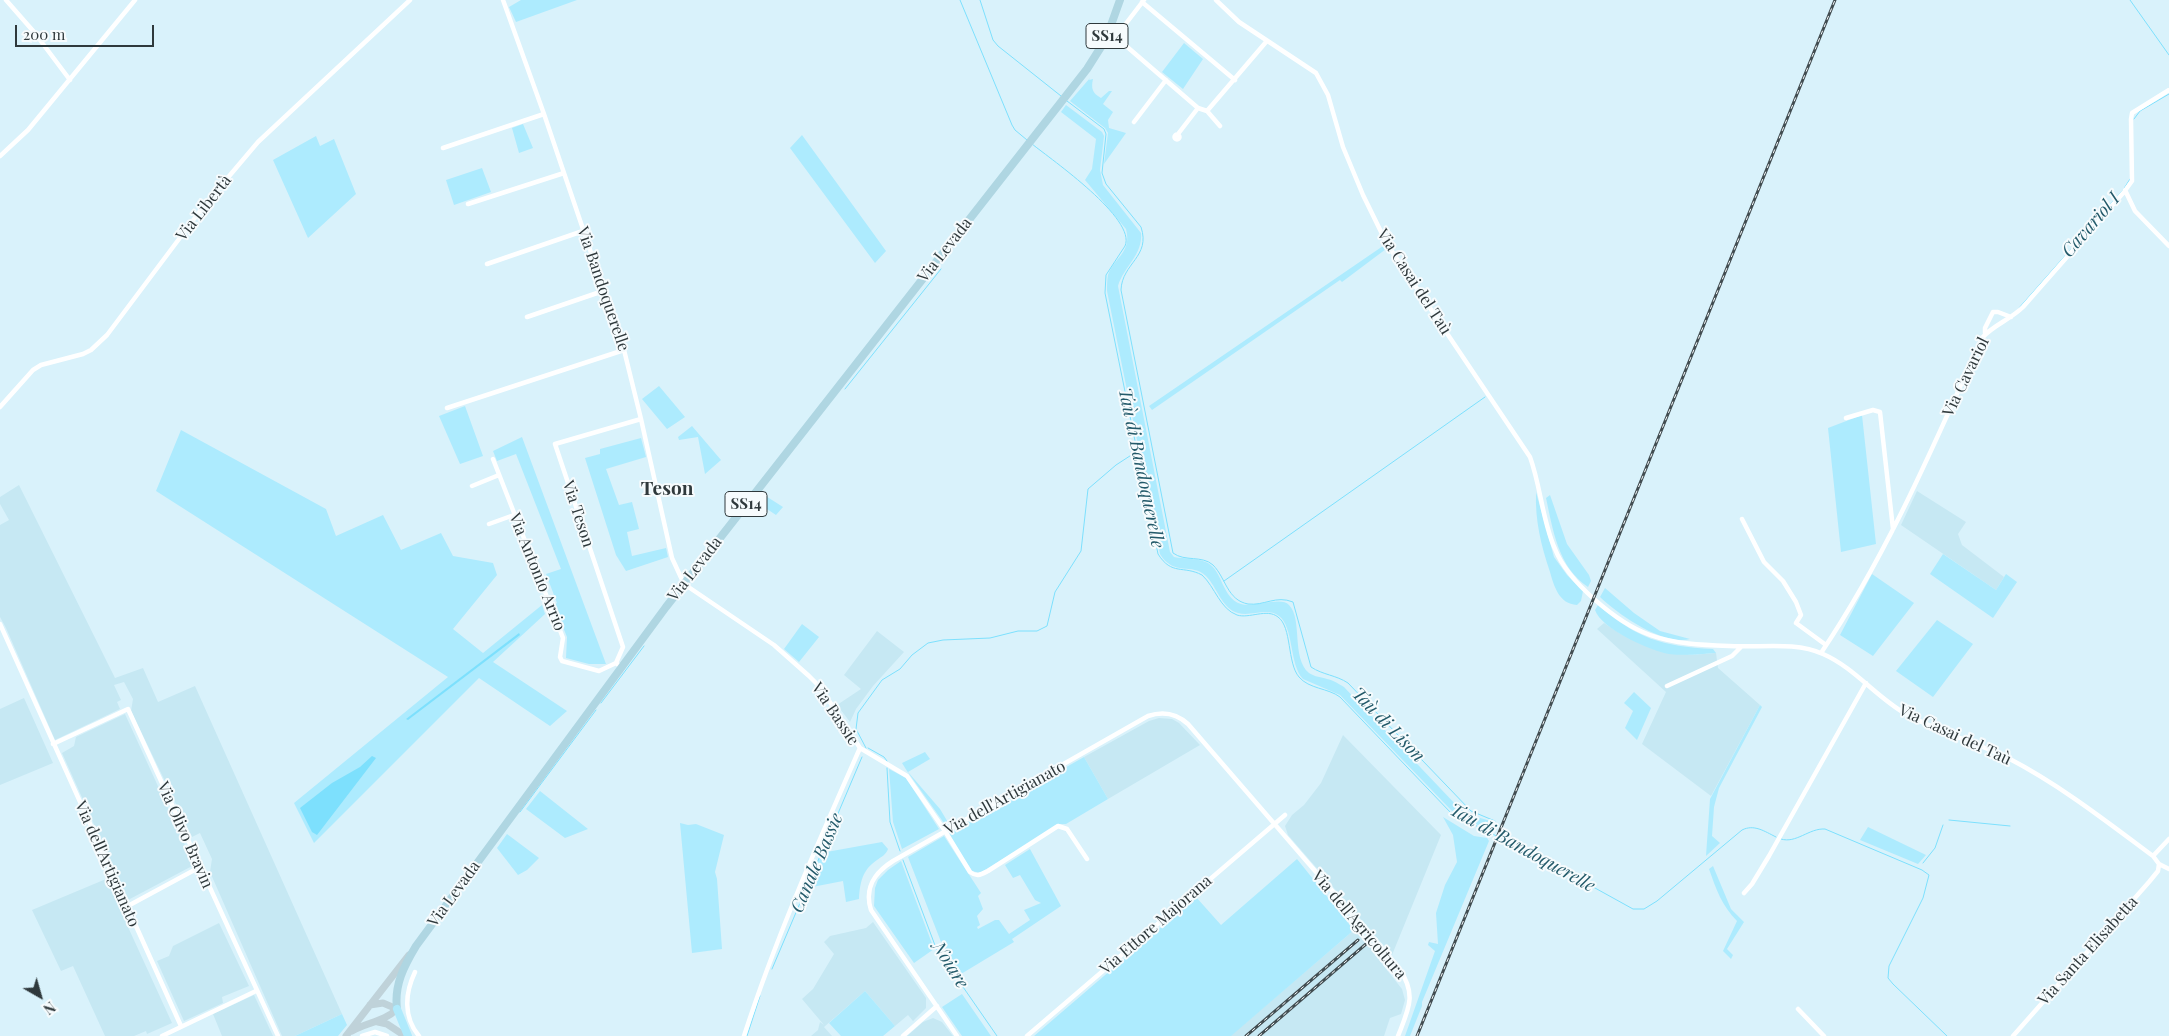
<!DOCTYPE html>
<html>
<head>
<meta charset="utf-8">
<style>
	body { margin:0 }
	#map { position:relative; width:2169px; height:1036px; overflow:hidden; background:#d9f2fb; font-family:"Playfair Display",serif }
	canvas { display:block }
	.north { position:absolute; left:15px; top:971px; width:50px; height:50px; -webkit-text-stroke:4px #f6fbfd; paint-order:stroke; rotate:142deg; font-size:14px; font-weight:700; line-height:20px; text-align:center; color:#2f393c }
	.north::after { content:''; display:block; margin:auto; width:18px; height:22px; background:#2f393c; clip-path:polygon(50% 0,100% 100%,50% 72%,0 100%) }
	.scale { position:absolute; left:15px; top:25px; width:139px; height:22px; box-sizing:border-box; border:2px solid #2f393c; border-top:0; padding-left:6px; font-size:15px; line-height:18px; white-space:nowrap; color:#2f393c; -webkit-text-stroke:4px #f6fbfd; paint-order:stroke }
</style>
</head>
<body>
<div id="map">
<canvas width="2169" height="1036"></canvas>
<div class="north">N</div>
<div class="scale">200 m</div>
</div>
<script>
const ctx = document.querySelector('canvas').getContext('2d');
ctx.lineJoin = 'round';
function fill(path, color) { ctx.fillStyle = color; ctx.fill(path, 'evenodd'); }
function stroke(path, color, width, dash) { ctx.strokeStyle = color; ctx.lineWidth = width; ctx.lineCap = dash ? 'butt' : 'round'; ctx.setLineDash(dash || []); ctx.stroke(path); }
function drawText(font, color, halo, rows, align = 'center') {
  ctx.font = font + ' "Playfair Display",serif'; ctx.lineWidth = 4; ctx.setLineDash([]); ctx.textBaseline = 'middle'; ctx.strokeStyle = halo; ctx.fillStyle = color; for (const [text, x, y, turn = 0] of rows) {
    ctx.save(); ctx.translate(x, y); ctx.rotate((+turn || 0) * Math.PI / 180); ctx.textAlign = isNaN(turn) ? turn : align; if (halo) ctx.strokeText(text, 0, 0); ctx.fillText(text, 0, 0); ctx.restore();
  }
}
const built = new Path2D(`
	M19 485 115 678 143 668 158 702 195 686 342 1014 295 1036H282L210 872 212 859 200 833 192 837 131 711 133 699 124 682 114 685 121 700 117 702 120 709 55 740 6 628 0 617V525L9 520 0 504V497Z
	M1917 491 1966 522 1958 534 1962 545 2004 577 1996 590 1901 525Z
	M1604 623 1621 634 1691 655 1716 653 1718 668 1760 705 1711 796 1642 744 1666 692 1597 629Z
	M877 631 904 652 873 686 856 709 850 722 837 705 861 689 844 675Z
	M24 698 53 763 0 785V709Z
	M125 714 194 865 128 900 62 753 74 746 76 737Z
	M1159 718 1172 719 1179 723 1200 745 1108 799 1084 757 1149 721Z
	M1343 735 1441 835 1392 955 1288 835 1285 826 1292 815 1304 805 1321 783Z
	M106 879 172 1023 147 1034 146 1031 134 1036H105L73 966 61 971 32 910Z
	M873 922 926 998V1008L913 1021 908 1015 895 1026 865 991 824 1027 832 1036H811L818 1030 820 1022 824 1025 802 999 813 989 834 954 824 942 830 936 866 928Z
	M219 923 249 986 222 997 223 1003 184 1021 157 961 169 956 173 946Z
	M1354 930 1372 948 1371 950 1402 989 1405 1000 1401 1014 1390 1018 1384 1036H1230Z
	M254 995 273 1036H222L213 1014Z
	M933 1018 942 1022 953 1036H907L923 1022Z`);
const green = new Path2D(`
	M521 0H577L516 22 509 7Z
	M1184 43 1203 59 1183 89 1162 72Z
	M1090 78 1089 80 1093 79C1091 88 1092 93 1101 98L1109 91H1112L1103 104 1113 112 1108 120 1109 128 1126 133 1104 164 1108 133 1105 128 1070 101Z
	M1066 105 1102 132 1104 136 1100 170 1103 185 1141 233C1143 255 1124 266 1118 286L1170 552 1174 557C1184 559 1199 558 1208 563 1223 572 1222 598 1241 604 1254 608 1281 596 1289 605 1303 619 1291 658 1309 673 1315 677 1321 677 1327 679 1333 680 1339 684 1344 687L1459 808 1470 815 1494 822 1491 831 1462 818 1451 810 1340 695 1303 679C1289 664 1294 627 1279 616 1267 607 1251 617 1238 613 1222 609 1217 587 1206 576 1192 562 1174 577 1160 554L1107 291C1107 286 1107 280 1108 275 1115 256 1132 253 1126 229L1085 180 1092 169 1096 139 1061 112Z
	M523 124 533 148 519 153 512 128Z
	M802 135 886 251 875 263 790 148Z
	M316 136 320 146 334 139 356 194 308 238 273 160Z
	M482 168 491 192 454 205 446 180Z
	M1383 246 1386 249 1342 282 1340 280 1152 410 1149 406Z
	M659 386 685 417 667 429 642 399Z
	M465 406 483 456 460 464 439 416Z
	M1862 415 1876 544 1841 552 1828 428Z
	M692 426 721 460 705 474 698 437 679 440 678 437Z
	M181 430 326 509 336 536 383 515 401 550 441 533 453 556 493 563 497 575 453 629 483 653 542 605 545 614 493 662 567 711 550 726 479 678 314 843 294 803 448 677 156 491Z
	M522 437 606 664H589L566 658 567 637 554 605 557 603 546 574 561 569 516 454 497 461 493 451Z
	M641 438 646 457 606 469 619 505 632 502 639 529 627 532 632 556 666 548 668 557 626 571 616 555 585 458 600 454V449Z
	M1536 492 1554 557 1567 575 1583 591 1581 601 1577 605C1559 604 1554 586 1550 572 1541 545 1535 521 1536 492Z
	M761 493 783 507 776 515 755 501Z
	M1550 495 1567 544 1589 575 1591 581 1588 587C1558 567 1553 530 1546 498Z
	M1943 554 1996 590 2006 574 2017 582 1993 618 1930 574Z
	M1872 574 1914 603 1873 656 1840 635Z
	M1605 588 1634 613 1660 631 1690 639C1663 646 1619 615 1600 597Z
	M1598 605C1638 639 1661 646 1713 649L1716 653C1701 654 1685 656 1669 654 1651 651 1601 629 1595 610Z
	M1937 620 1973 644 1933 697 1896 671Z
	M802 624 819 637 799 662 784 649Z
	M1634 692 1651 708 1637 740 1625 728 1633 711 1624 703Z
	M1760 705 1762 707 1719 788 1714 807 1712 836 1720 843 1706 856 1710 799Z
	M925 752 930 759 908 772 940 809 949 824 946 826 907 771 902 763Z
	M1084 757 1108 799 1066 824H1060L980 873 972 871 948 834Z
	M889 769 906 778 939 829 902 849 893 822Z
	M540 791 588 829 565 838 526 809Z
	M1443 817 1474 836 1487 838 1489 841 1422 1002V1006L1410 1036H1405L1435 951 1428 945 1429 942 1438 944 1436 913 1445 885 1457 862 1453 835Z
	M680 823 688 825 696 824 724 835 715 872 717 879 722 949 692 953Z
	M1868 827 1926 855 1918 864 1860 840Z
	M507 834 539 858 527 870 518 875 497 848Z
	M944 836 981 893 978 896 983 909 977 916 980 925 977 927 978 929 995 920H999L1009 934 1030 920 1024 910 1041 903 1035 900 1020 875 1013 878 1005 865 1030 849 1061 906 1012 939 1014 942 961 974 943 947 908 857Z
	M882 842 888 849C886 855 881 857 877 860 862 870 860 883 859 899L846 902 843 881 807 888 821 853Z
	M1297 859 1354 930 1231 1036H1034L1196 897 1221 925Z
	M901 861 934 949 914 963 874 906 875 888 878 880 888 870Z
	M1713 866 1731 909 1744 922 1727 949 1733 955 1731 959 1723 951 1737 921C1722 906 1716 889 1709 869Z
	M865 991 895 1026 883 1036H841L829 1023Z
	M962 994 991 1036H962L942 1007Z
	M342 1014 347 1025 338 1036H295Z`);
const water = new Path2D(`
	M519 633 520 635 408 720 406 719Z
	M372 756 376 758 317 835 312 832 300 808 332 783 360 767Z`);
const stream = new Path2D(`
	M960 0 1012 125 1015 130 1027 140
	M980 0 993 40 998 46 1061 96
	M2130 0 2169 55
	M1067 101 1104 129 1106 134 1102 173 1106 184 1141 227C1151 257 1122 263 1121 290L1173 553C1185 562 1202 555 1213 565 1226 578 1227 600 1248 604 1264 606 1276 595 1293 602L1311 667C1323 675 1336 675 1348 683L1471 811 1495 821
	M2134 119 2140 111 2169 94
	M1032 144C1052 160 1137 219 1125 246L1106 275 1105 293 1158 554C1172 576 1183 565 1202 575 1215 587 1220 609 1237 615 1249 619 1267 608 1278 617 1292 627 1287 663 1299 677 1309 689 1328 688 1340 697L1451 813 1548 862 1633 909H1644L1657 901 1742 830C1754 824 1764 831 1776 837
	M2019 308 2123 190 2130 179
	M845 389 941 269
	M1224 581 1485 397
	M601 703 644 646
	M866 748 856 729 858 713 882 680 900 669 912 655 928 643 943 640 990 638 1018 631H1037L1047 626 1055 592 1081 551 1088 489 1116 465 1136 452
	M868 748 884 757 887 761
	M887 768 890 822 900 851
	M520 812 596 710
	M1949 820 2010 826
	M1781 839C1796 844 1809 828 1825 829L1922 870 1929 875 1923 898 1889 966 1888 978 1893 984 1947 1036
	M903 860 936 948 997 1036
	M1923 863 1935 848 1943 825
	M772 969 862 757
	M747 1036 760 996`);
const minor = new Path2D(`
	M6 0 34 32 70 80
	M503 0 544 114 624 350 641 419 672 558 684 584 774 645 809 676 820 687 860 748 907 776 945 831 970 872C977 877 980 875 988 871L1058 826 1067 829 1087 859
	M1144 0 1118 34V39L1198 108 1207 111
	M1216 0 1239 22 1316 73 1328 95 1343 147 1363 195 1387 244 1530 457C1541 487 1542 520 1555 549 1568 582 1617 623 1650 635 1675 644 1702 645 1729 646 1759 648 1795 641 1823 654 1855 668 1876 697 1906 714 1938 732 1975 742 2008 758 2060 785 2106 821 2153 856L2159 864
	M1142 2 1235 80
	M1207 111 1266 42
	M1207 111 1220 126
	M1134 122 1166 80
	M1178 134 1198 108
	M1174.5 137a2.5 2.5 0 1 1 5 0a2.5 2.5 0 1 1-5 0Z
	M443 148 544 114
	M0 156 28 130 135 0
	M2125 190 2135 211 2169 246
	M468 204 564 173
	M487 264 583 231
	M527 317 603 291
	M1985 333V328L1993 312H1998L2011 317
	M0 407 33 370 41 365 83 354 91 350 107 335 203 207 258 142 410 0
	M447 408 624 350
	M1846 418 1873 410 1880 412 1893 529
	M493 459 563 638 560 657 562 661 599 671 616 663
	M472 486 499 475
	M1742 519 1764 562 1783 581 1796 602 1801 615 1796 623 1826 645
	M489 524 514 515
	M0 624 181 1026
	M1821 653C1887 555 1934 445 1982 338 1993 325 2010 320 2023 307L2124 192 2132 181 2131 119 2132 113 2169 90
	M621 667 616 663 623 647 555 444 641 419
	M1667 686 1732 656 1741 647
	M53 744 128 709 278 1036
	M2153 856 2169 839
	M2159 864 2169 869
	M1744 893 1752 884 1769 856 1866 683
	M126 907 200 867
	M415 972C405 993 403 1017 419 1036
	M1798 1009 1824 1036
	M162 1036 256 991
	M362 1036 375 1032 387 1036
	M744 1036C776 937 818 843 860 748
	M903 1036 937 1006
	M957 1036 871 910C864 888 874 873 893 861L1148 716C1163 711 1176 713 1188 724L1399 968C1417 995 1409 1008 1398 1036
	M1027 1036 1285 815
	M2013 1036 2149 882 2158 871 2159 864`);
const secondary = new Path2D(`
	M378 1022 387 1024 405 1036
	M352 1031C367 1022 384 1022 397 1009L383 1003 370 1005
	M346 1036 409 955`);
const primary = new Path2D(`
	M397 1009C394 985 404 966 416 946L666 607 1087 69 1106 39 1120 0`);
const trunk = new Path2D(`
	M397 1009 408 1036`);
const rail = new Path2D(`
	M1246 1036 1358 940
	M1259 1036 1366 944
	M1417 1036 1835 0`);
const shields = [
	[1107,36,42],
	[746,504,42]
];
const shieldNames = [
	["SS14",1107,36],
	["SS14",746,504]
];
const streetNames = [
	["Via Libertà",204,208,-52],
	["Via Levada",945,250,-52],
	["Via Casai del Taù",1414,282,57],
	["Via Bandoquerelle",603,289,71],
	["Via Cavariol",1966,377,-64],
	["Via Teson",578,514,72],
	["Via Levada",695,569,-52],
	["Via Antonio Arrio",537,572,68],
	["Via Bassie",835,714,56],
	["Via Casai del Taù",1955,735,25],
	["Via dell'Artigianato",1005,798,-29],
	["Via Olivo Bravin",185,835,66],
	["Via dell'Artigianato",107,864,66],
	["Via Levada",454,894,-54],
	["Via Ettore Majorana",1156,925,-41],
	["Via dell'Agricoltura",1359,925,50],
	["Via Santa Elisabetta",2088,951,-48]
];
const waterNames = [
	["Cavariol I",2091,225,-49],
	["Taù di Bandoquerelle",1141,468,78],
	["Taù di Lison",1388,725,46],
	["Taù di Bandoquerelle",1522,848,29],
	["Canale Bassie",817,863,-67],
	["Noiare",950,965,58]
];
const quarterNames = [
	["Teson",667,489]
];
fill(built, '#c6e8f3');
fill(green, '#adebfe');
fill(water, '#7de0fd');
stroke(stream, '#7de0fd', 1);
stroke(minor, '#fff', 4.5);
stroke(secondary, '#bfd2d9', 7);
stroke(primary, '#afd6e2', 8);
stroke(trunk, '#afeafc', 8);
stroke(rail, '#424d51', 3);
stroke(rail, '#f6fbfd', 1, [4]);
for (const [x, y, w] of shields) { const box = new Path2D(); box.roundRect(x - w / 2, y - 12.5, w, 25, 4); ctx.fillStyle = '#f6fbfd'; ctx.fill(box); stroke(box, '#2f393c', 1); }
drawText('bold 15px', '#2f393c', null, shieldNames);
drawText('16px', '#2f393c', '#f6fbfd', streetNames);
drawText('italic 18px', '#235a6a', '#f6fbfd', waterNames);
drawText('bold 19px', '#2f393c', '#f6fbfd', quarterNames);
</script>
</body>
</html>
